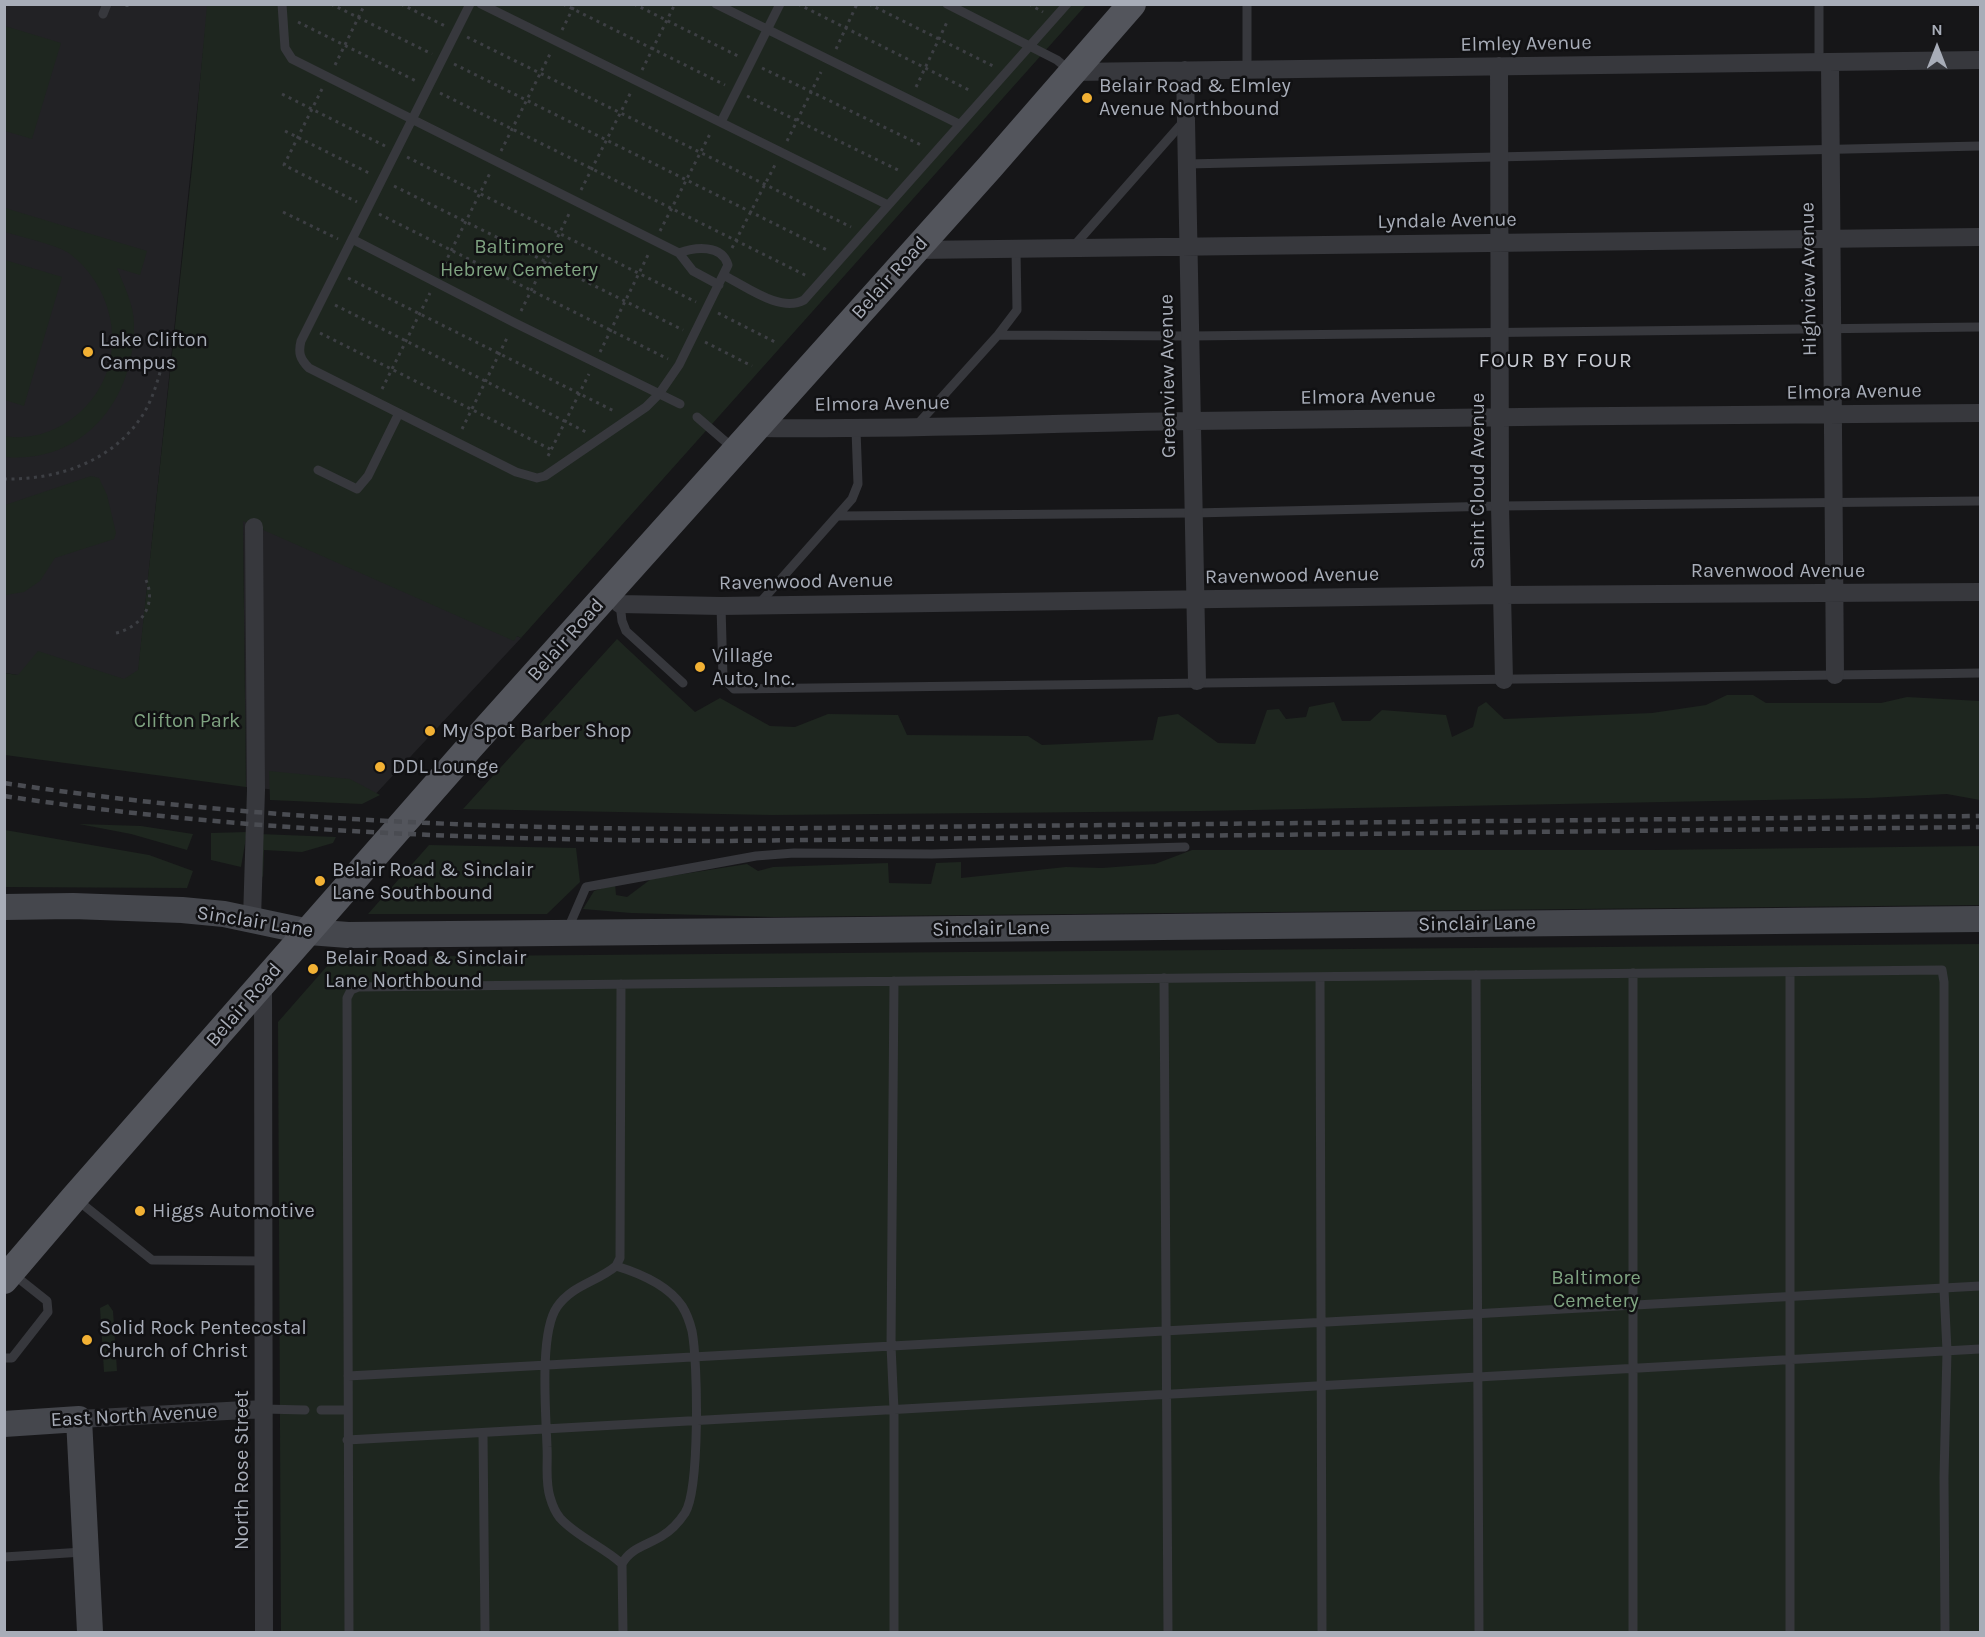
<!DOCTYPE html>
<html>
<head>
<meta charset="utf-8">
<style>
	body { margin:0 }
	#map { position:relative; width:1985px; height:1637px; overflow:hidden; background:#161618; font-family:Karla,sans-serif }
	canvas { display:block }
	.frame { position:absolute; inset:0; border:6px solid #a8adb8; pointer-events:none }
	.north { position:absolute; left:1907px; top:18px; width:60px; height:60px; -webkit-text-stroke:4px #111113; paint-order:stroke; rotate:0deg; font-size:16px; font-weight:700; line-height:24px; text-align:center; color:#a8adb8 }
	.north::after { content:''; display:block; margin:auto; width:21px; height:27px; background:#a8adb8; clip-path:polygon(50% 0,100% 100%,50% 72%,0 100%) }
</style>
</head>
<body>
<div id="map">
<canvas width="1985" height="1637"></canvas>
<div class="frame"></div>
<div class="north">N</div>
</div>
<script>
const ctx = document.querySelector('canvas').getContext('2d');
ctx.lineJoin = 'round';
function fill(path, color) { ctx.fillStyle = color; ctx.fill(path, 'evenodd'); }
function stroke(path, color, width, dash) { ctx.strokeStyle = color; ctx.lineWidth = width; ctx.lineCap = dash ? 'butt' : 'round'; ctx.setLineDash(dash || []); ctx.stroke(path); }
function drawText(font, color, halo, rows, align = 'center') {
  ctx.font = font + ' Karla,sans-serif'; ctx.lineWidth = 5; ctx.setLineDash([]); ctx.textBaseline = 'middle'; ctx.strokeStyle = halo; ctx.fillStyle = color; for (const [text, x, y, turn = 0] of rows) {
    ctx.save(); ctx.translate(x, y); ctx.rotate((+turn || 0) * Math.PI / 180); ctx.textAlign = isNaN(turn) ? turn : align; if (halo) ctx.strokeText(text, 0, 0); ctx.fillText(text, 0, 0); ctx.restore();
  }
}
const built = new Path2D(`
	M4 5H208L136 694 5 673Z
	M267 515 521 638 371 799 246 787 243 521Z`);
const green = new Path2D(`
	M207 5H1086L521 638 517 636 514 641 243 521 246 787 5 755 4 673 18 675 38 651 124 679 138 670 192 168Z
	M5 26 61 43 32 139 5 131Z
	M5 208 147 251 140 275 117 268C124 286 134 305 134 324 135 400 83 464 5 457V436C51 444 97 410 109 365 120 324 103 279 70 254 59 245 20 237 5 232Z
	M5 260 62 277 24 406 5 400Z
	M91 476 99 478 107 495 116 533 114 539 55 558 40 581 24 592 5 595V505Z
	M617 639 695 712 720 698 770 726 795 727 828 714 898 715 907 735 1028 736 1042 745 1153 740 1158 717 1178 714 1218 743 1255 744 1267 710 1279 709 1286 719 1306 717 1309 707 1334 702 1342 721H1370L1382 710 1446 715 1452 737 1473 727 1478 707 1486 702 1504 719 1652 713 1706 705 1727 695H1753L1766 703H1881L1907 697 1980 701V800L1947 794 1869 798 1202 811 772 815 463 809Z
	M269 771 350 779 380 795 362 804 270 800Z
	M79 824 141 826 193 834 187 850 131 834Z
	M5 830 149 855 193 871 187 888 5 887Z
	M247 832 241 867 211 860V833Z
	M259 834 336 837 333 843 302 852 264 850 263 878 256 864Z
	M429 845 576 848 580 882 547 914H368Z
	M1980 846V905L774 917 631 913 583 909 594 891 615 884 616 895 627 897 651 879 747 864 758 871 773 867 888 863 889 883 931 884 936 863 961 862V878L1066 867 1102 868 1155 864 1192 850H1654Z
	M1980 944V1632H281L278 1022 335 957Z
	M108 1304 113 1311 117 1371 104 1372 100 1308Z`);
const path = new Path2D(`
	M127 4V9
	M331 4 432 54
	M401 4 445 26
	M563 4 725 85
	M634 4 740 57
	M798 4 971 91
	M869 4 993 66
	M1029 4 1043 12
	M298 22 418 82
	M562 30 575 4
	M467 37 851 227
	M836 49 857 4
	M454 64 829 251
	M335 65 365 4
	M762 68 923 146
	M642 70 675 4
	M916 87 948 20
	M322 89 284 165 357 202
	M440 93 807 276
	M282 94 385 146
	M747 96 900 171
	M285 131 369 173
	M787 141 821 72
	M501 151 551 52
	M407 157 696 302
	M394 186 683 330
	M581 190 631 92
	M283 212 338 239
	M379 214 668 359
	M660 231 711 132
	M732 248 776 163
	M441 271 490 173
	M348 278 616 412
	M335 305 586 432
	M521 311 570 212
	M718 313 775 342
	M320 333 550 449
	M705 342 752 366
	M600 352 649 253
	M382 389 430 293
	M462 429 508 336
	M548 456 589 374
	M4 479C57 480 112 462 142 416 154 398 159 375 165 355
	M116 633C141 627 157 605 146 580`);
const lane = new Path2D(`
	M282 4 285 48 292 59 679 253 693 271 719 285
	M470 4 301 341C298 353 300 359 309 368L516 472 537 478 545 476 646 407 659 394 679 365 728 265C722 244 695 247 679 253
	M481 4 888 205
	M716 4 959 124
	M947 4 1057 60 1069 70
	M1247 4V69
	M103 14 107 4
	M1819 62V4
	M721 122 780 4
	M1187 164 1980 146
	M352 239 515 323 680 404
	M1073 247 1185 120
	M725 276C747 287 781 313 804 300L1067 4
	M998 335 1190 336 1980 327
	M697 417 734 449
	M916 426 998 335 1017 310 1016 249
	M318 470 357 489 368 476 399 413
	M839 516 1194 513 1500 506 1980 501
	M620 604 622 621 626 631 683 683
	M758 605 852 499 858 484 856 430
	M721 606 723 678 734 689C1150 682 1565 679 1980 673
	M567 931 586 887 756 856 794 853 932 854 1185 847
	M1633 973V1632
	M1476 975 1479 1632
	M1320 977 1322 1632
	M1164 978 1168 1632
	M894 981 891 1346 894 1410V1632
	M76 1199 152 1260 264 1261
	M616 1266 620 1258 621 984
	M4 1358H12L48 1312 47 1301 13 1274
	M348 1376 1980 1286
	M264 1409 305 1410
	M321 1410H347
	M483 1433 485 1632
	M347 1440 1980 1349
	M4 1557 83 1552
	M622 1564C604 1547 577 1537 560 1518 555 1512 552 1504 550 1497 545 1481 548 1464 547 1447 546 1414 539 1333 557 1307 572 1285 597 1282 616 1266 639 1273 668 1285 682 1306 687 1314 690 1323 692 1331 698 1362 700 1489 685 1513 679 1522 672 1530 662 1536 648 1545 630 1548 622 1564L623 1632
	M349 1632 347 998 351 990 358 987 1942 970 1944 982V1289L1947 1351 1944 1477 1945 1632
	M1790 1632V972`);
const street = new Path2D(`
	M1830 62 1835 675
	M1499 66 1500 506 1504 680
	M1185 70 1197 681
	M1072 72 1980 60
	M915 250 1980 237
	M756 428C902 430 1047 423 1193 421 1455 417 1718 415 1980 413
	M608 593 620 604 721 606 1502 595 1980 592
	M252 919 256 790 254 527
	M263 984 264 1632
	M79 1419 264 1409`);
const secondary = new Path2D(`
	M4 907 73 906 182 910 224 914 309 932 348 935 1980 919
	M4 1424 79 1419 90 1632`);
const primary = new Path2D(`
	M4 1280 74 1198 469 748 990 167 1132 4`);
const rail = new Path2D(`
	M4 783C242 819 481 829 721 829L1980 816
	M4 796C242 832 482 840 721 841L1980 827`);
const markers = [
	[1087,98,6,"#f2b134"],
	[88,352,6,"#f2b134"],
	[700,667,6,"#f2b134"],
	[430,731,6,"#f2b134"],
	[380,767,6,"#f2b134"],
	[320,881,6,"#f2b134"],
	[313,969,6,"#f2b134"],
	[140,1211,6,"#f2b134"],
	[87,1340,6,"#f2b134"]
];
const streetNames = [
	["Elmley Avenue",1526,44,-1],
	["Lyndale Avenue",1447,221,-1],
	["Belair Road",890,278,-48],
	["Highview Avenue",1809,279,-91],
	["Greenview Avenue",1168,376,-91],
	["Elmora Avenue",1854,392,-1],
	["Elmora Avenue",1368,397,-1],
	["Elmora Avenue",882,404,-1],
	["Saint Cloud Avenue",1478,481,-90],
	["Ravenwood Avenue",1778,571],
	["Ravenwood Avenue",1292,576,-1],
	["Ravenwood Avenue",806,582,-1],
	["Belair Road",566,640,-48],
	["Sinclair Lane",255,922,9],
	["Sinclair Lane",1477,924,-1],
	["Sinclair Lane",991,929,-1],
	["Belair Road",244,1005,-49],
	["East North Avenue",134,1416,-3],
	["North Rose Street",242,1470,-90]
];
const poiNames = [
	["Belair Road & Elmley",1099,86],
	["Avenue Northbound",1099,109],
	["Lake Clifton",100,340],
	["Campus",100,363],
	["Village",712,656],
	["Auto, Inc.",712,679],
	["My Spot Barber Shop",442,731],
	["DDL Lounge",392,767],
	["Belair Road & Sinclair",332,870],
	["Lane Southbound",332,893],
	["Belair Road & Sinclair",325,958],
	["Lane Northbound",325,981],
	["Higgs Automotive",152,1211],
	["Solid Rock Pentecostal",99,1328],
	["Church of Christ",99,1351]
];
const parkNames = [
	["Baltimore",519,247],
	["Hebrew Cemetery",519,270],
	["Clifton Park",187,721],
	["Baltimore",1596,1278],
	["Cemetery",1596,1301]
];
const neighbourhoodNames = [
	["FOUR BY FOUR",1556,361]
];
fill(built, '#222225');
fill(green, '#1e261f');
stroke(path, '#3d3f44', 3, [3, 4.5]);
stroke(lane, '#37383d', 9);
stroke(street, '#37383d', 18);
stroke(secondary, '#45474d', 26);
stroke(primary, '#53555c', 28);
stroke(rail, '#4a4c52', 4.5, [8, 6]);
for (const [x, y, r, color] of markers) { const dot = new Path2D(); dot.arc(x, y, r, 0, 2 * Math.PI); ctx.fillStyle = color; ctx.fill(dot); stroke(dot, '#111113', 2); }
drawText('20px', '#a8adb8', '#111113', streetNames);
drawText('20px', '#a8adb8', '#111113', poiNames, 'left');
drawText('20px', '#7fa381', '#111113', parkNames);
ctx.letterSpacing = '1.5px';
drawText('21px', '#c9ccd4', '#111113', neighbourhoodNames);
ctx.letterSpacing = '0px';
</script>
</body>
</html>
